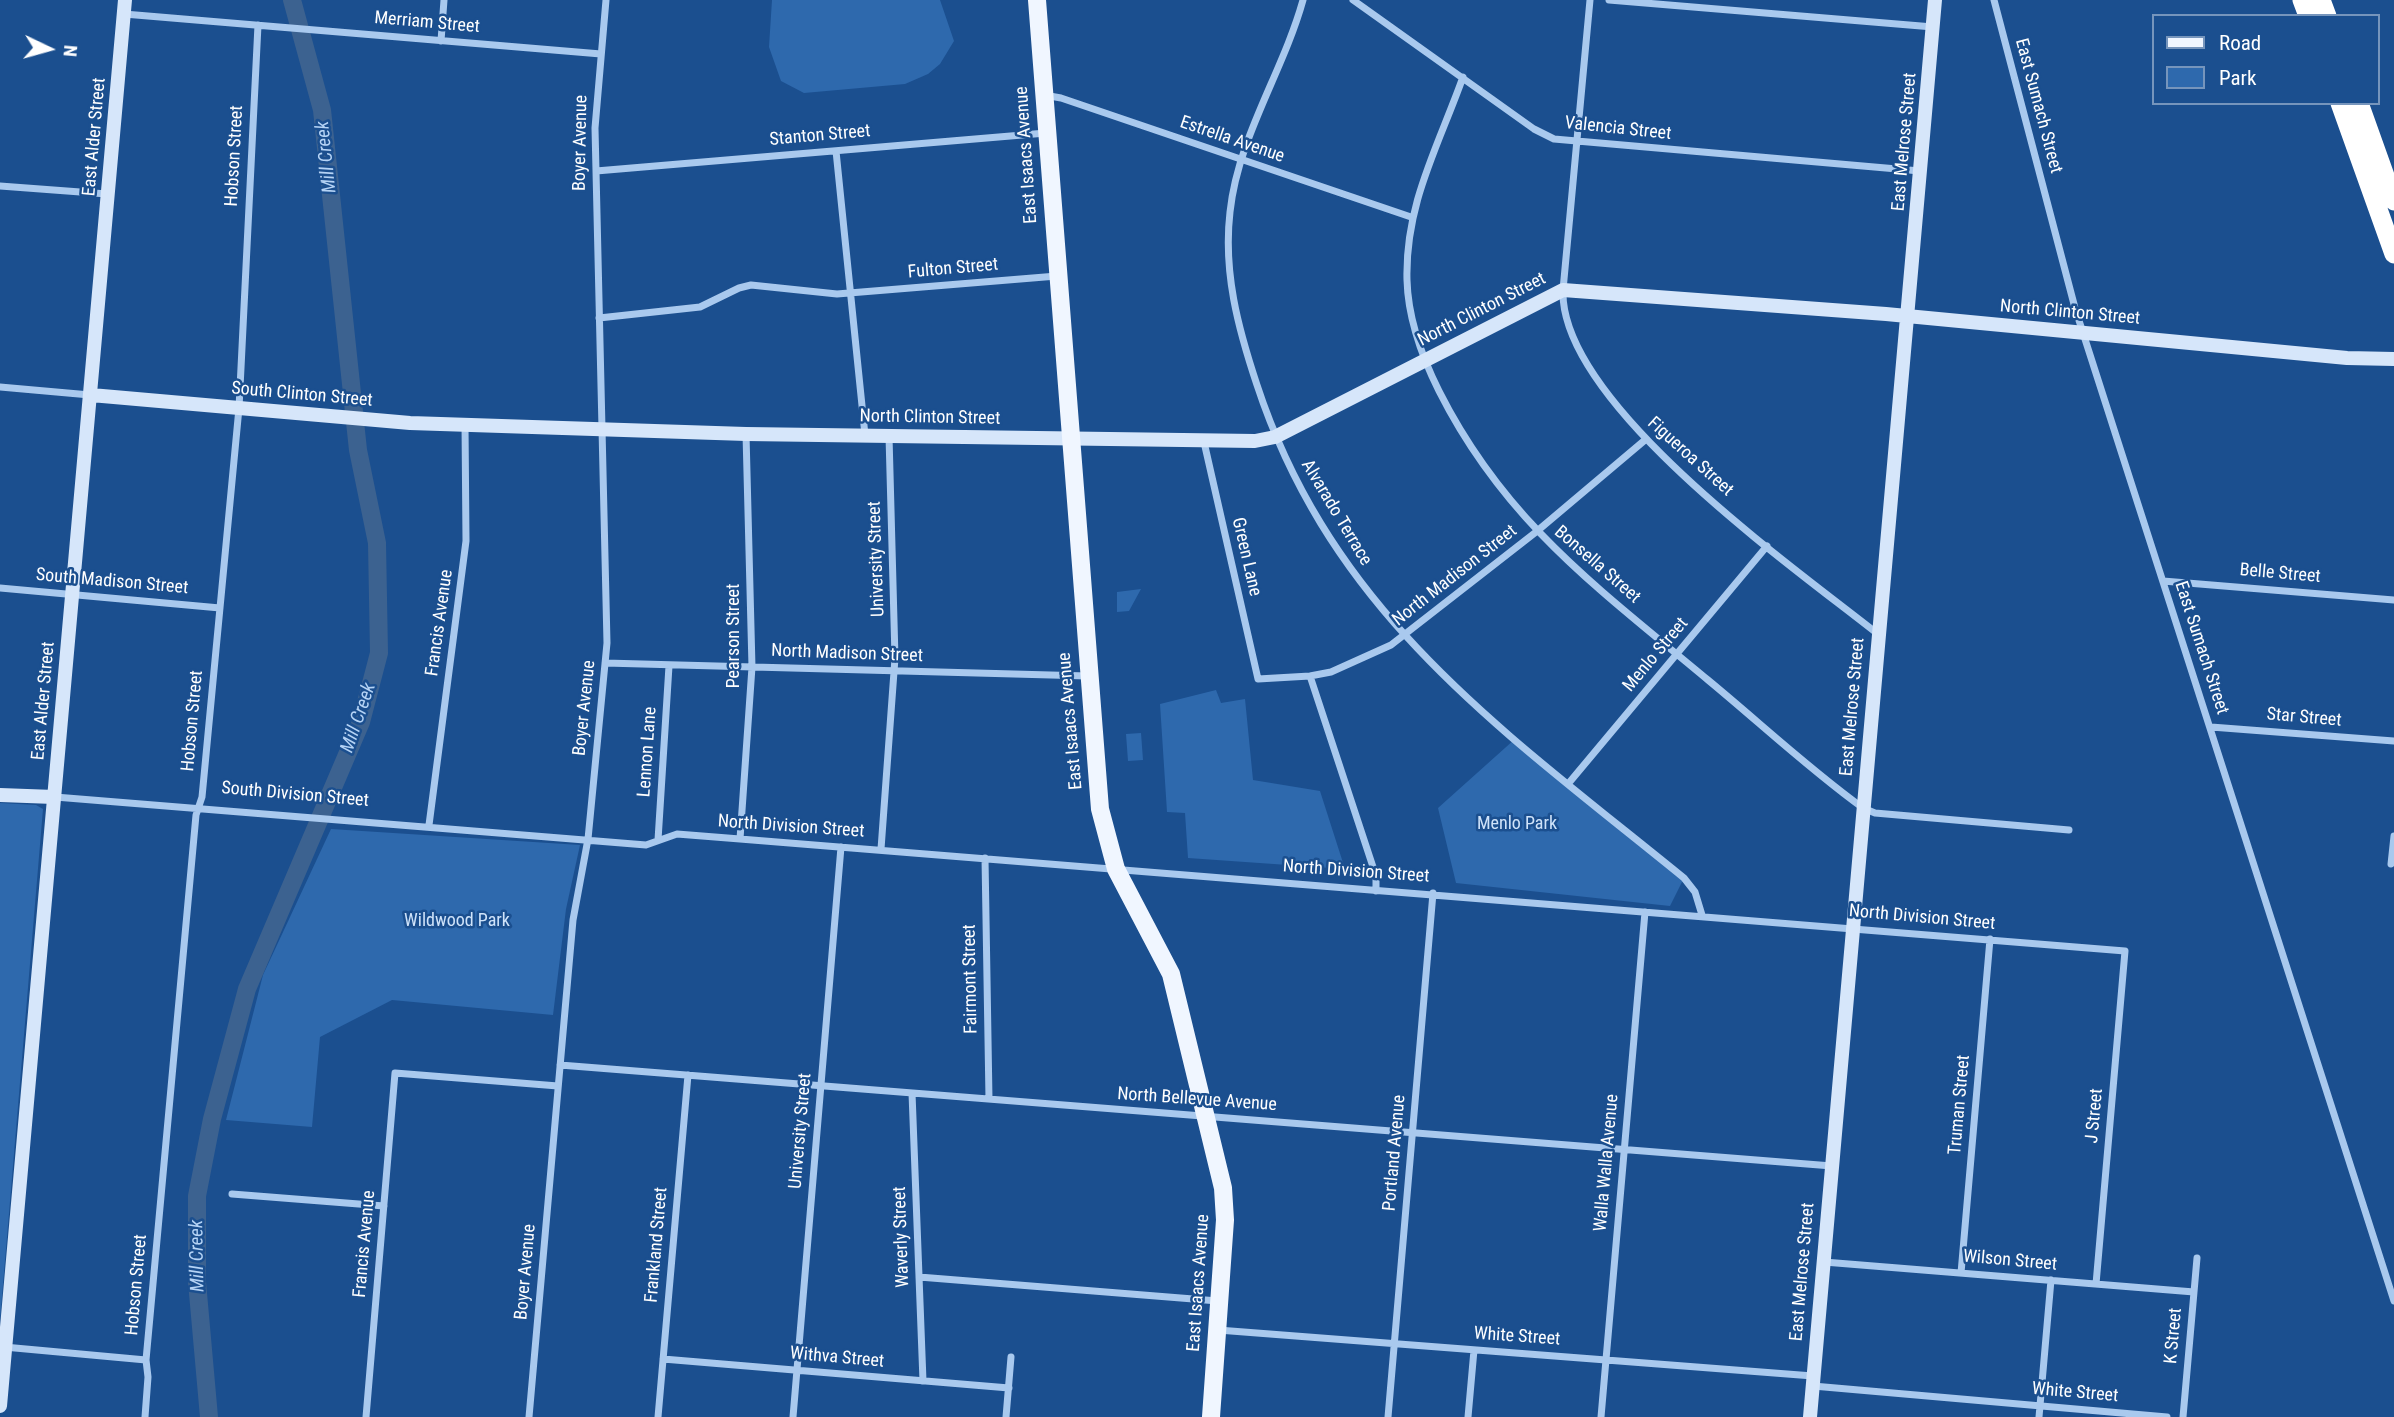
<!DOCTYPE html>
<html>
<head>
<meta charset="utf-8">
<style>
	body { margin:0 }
	#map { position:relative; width:2394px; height:1417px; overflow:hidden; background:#1b4f8f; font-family:"Roboto Condensed",sans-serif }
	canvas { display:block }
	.legend { position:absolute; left:2152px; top:14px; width:228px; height:91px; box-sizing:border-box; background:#1b4f8f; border:2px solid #7695bc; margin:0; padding:9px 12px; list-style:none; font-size:21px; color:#fff }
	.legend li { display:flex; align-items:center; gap:14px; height:35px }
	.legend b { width:35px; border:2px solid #7695bc }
	.north { position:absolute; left:14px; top:14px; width:70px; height:70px; -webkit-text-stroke:5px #1b4f8f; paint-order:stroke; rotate:95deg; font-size:19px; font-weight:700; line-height:28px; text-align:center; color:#fff }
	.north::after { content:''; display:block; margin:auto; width:24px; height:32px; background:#fff; clip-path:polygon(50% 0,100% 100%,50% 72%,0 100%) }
</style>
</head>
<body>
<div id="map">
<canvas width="2394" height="1417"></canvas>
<ul class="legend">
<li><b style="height:9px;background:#f0f6ff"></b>Road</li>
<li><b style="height:19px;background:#2e69ad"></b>Park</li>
</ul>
<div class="north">N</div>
</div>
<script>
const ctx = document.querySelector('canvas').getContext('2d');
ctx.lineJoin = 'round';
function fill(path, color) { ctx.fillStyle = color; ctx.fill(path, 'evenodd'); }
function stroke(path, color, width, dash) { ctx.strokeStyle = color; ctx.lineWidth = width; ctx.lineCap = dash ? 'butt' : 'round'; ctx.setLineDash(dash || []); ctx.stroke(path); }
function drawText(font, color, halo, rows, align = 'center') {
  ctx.font = font + ' "Roboto Condensed",sans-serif'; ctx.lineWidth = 5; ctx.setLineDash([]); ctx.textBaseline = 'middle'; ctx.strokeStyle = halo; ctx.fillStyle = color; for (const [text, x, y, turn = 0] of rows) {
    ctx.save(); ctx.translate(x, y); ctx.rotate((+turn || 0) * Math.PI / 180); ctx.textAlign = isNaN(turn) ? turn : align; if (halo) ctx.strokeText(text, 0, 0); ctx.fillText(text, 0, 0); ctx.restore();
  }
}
const green = new Path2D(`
	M772 0H940L954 41 940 64 928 74 905 84 804 93 781 81 769 47Z
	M1141 589 1129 611 1117 612V592Z
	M1216 690 1221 703 1245 699 1253 780 1320 791 1345 869 1188 858 1185 813 1167 812 1160 704Z
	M1141 733 1143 760 1128 761 1126 734Z
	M1515 739 1684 878 1670 906 1456 883 1438 808Z
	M0 803 36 805 43 809 0 1320Z
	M331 829 580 845 566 909 553 1015 392 1000 320 1037 312 1127 226 1120 263 975Z`);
const river = new Path2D(`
	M209 1417 197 1282V1196L212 1119 247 989 361 722 379 653 377 543 358 450 322 110 292 0`);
const street = new Path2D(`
	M1303 0C1283 72 1238 137 1230 212 1223 272 1238 328 1257 385 1333 616 1505 732 1684 878L1695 892 1702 915
	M1353 0 1534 129 1554 139 1920 171
	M1590 0 1563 290C1559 403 1795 568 1879 635
	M1609 0 1933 27
	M1994 0 2075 308 2394 1301
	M124 14 601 54
	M441 41 444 0
	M1463 77C1438 147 1405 204 1407 280 1408 319 1422 357 1439 391 1505 522 1598 588 1708 680 1759 722 1809 769 1863 808L1875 813 2069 830
	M1044 95 1061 98 1411 217
	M836 151 865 435
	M596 171 1046 133
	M0 186 107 194
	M599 318 700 307 739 288 751 285 837 294 1057 276
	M0 387 90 395
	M1204 442 1258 679 1310 676 1331 672 1391 645 1536 532 1645 440
	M2163 581 2394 600
	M0 588 220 608
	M605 663 1088 676
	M1310 676 1376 876V891
	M2211 727 2394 741
	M1568 784 1767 546
	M55 797 646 845 677 834 740 839 2125 951 2096 1284
	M429 825 466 541 465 424
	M740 839 752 667 746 434
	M658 840 669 666
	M881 849 895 658 889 436
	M985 858 989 1099
	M2391 864 2394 836
	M560 1065 1832 1166
	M912 1093 923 1381
	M232 1194 384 1206
	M1824 1262 2194 1292
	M1961 1273 1990 939
	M919 1277 1218 1301
	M1218 1330 1813 1376
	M4 1347 146 1360
	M663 1359 1009 1388
	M1813 1386 2167 1417
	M145 1417 148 1377 146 1360 196 815 202 797 239 408 258 25
	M366 1417 395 1073 558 1086
	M529 1417 573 920 588 839 607 643 595 128 606 0
	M658 1417 688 1075
	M793 1417 841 847
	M1006 1417 1011 1357
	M1388 1417 1433 893
	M1468 1417 1474 1350
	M1601 1417 1645 912
	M2039 1417 2051 1280
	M2183 1417 2197 1258`);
const secondary = new Path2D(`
	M91 395 410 423 746 434 1255 441 1275 437 1563 290 1886 314 2347 358 2394 359
	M0 795 54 797
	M0 1406 125 0
	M1810 1417 1935 0`);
const primary = new Path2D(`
	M1037 0 1100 809 1116 869 1171 974 1223 1188 1225 1220 1211 1417`);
const highway = new Path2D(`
	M2302 0 2308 16
	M2321 0 2327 16
	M2340 103 2394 254
	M2359 103 2394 201`);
const streetNames = [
	["Merriam Street",427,23,5],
	["East Sumach Street",2038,106,75],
	["Valencia Street",1618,129,6],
	["Stanton Street",820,136,-5],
	["East Alder Street",95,137,-85],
	["Estrella Avenue",1232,140,19],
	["East Melrose Street",1905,142,-85],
	["Boyer Avenue",581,143,-89],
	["East Isaacs Avenue",1027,155,-94],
	["Hobson Street",235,156,-87],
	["Fulton Street",953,269,-5],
	["North Clinton Street",1482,310,-27],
	["North Clinton Street",2070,313,5],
	["South Clinton Street",302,395,5],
	["North Clinton Street",930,418,1],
	["Figueroa Street",1690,457,42],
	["Alvarado Terrace",1336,513,59],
	["Green Lane",1246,557,77],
	["University Street",877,559,-92],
	["Bonsella Street",1597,565,41],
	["Belle Street",2280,574,5],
	["North Madison Street",1455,576,-38],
	["South Madison Street",112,582,5],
	["Francis Avenue",440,623,-82],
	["Pearson Street",734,636,-90],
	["East Sumach Street",2201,648,72],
	["North Madison Street",847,654,2],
	["Menlo Street",1656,655,-50],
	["East Alder Street",44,701,-85],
	["East Melrose Street",1853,707,-85],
	["Boyer Avenue",585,708,-84],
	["Star Street",2304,718,5],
	["Hobson Street",193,721,-85],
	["East Isaacs Avenue",1071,721,-95],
	["Lennon Lane",648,752,-86],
	["South Division Street",295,795,5],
	["North Division Street",791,827,4],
	["North Division Street",1356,872,4],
	["North Division Street",1922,918,5],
	["Fairmont Street",971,979,-91],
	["North Bellevue Avenue",1197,1100,4],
	["Truman Street",1960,1105,-85],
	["J Street",2095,1116,-85],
	["University Street",801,1131,-85],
	["Portland Avenue",1395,1153,-85],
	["Walla Walla Avenue",1607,1163,-85],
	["Waverly Street",902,1237,-92],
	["Francis Avenue",365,1244,-85],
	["Frankland Street",657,1245,-85],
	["Wilson Street",2010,1261,5],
	["Boyer Avenue",526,1272,-85],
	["East Melrose Street",1803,1272,-85],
	["East Isaacs Avenue",1199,1283,-86],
	["Hobson Street",137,1285,-85],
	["K Street",2174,1336,-85],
	["White Street",1517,1337,4],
	["Withva Street",837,1358,5],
	["White Street",2075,1393,5]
];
const parkNames = [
	["Menlo Park",1517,824],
	["Wildwood Park",457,921]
];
const waterNames = [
	["Mill Creek",327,157,-96],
	["Mill Creek",359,718,-71],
	["Mill Creek",198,1256,-91]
];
fill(green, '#2e69ad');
stroke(river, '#3c6290', 18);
stroke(street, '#a9c9ee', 7);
stroke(secondary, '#d6e6fa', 14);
stroke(primary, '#f0f6ff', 18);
stroke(highway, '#fff', 19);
drawText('18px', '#fff', '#1b4f8f', streetNames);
drawText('18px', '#cfe3fa', '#1b4f8f', parkNames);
drawText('italic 19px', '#b5d3f5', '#1b4f8f', waterNames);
</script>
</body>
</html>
